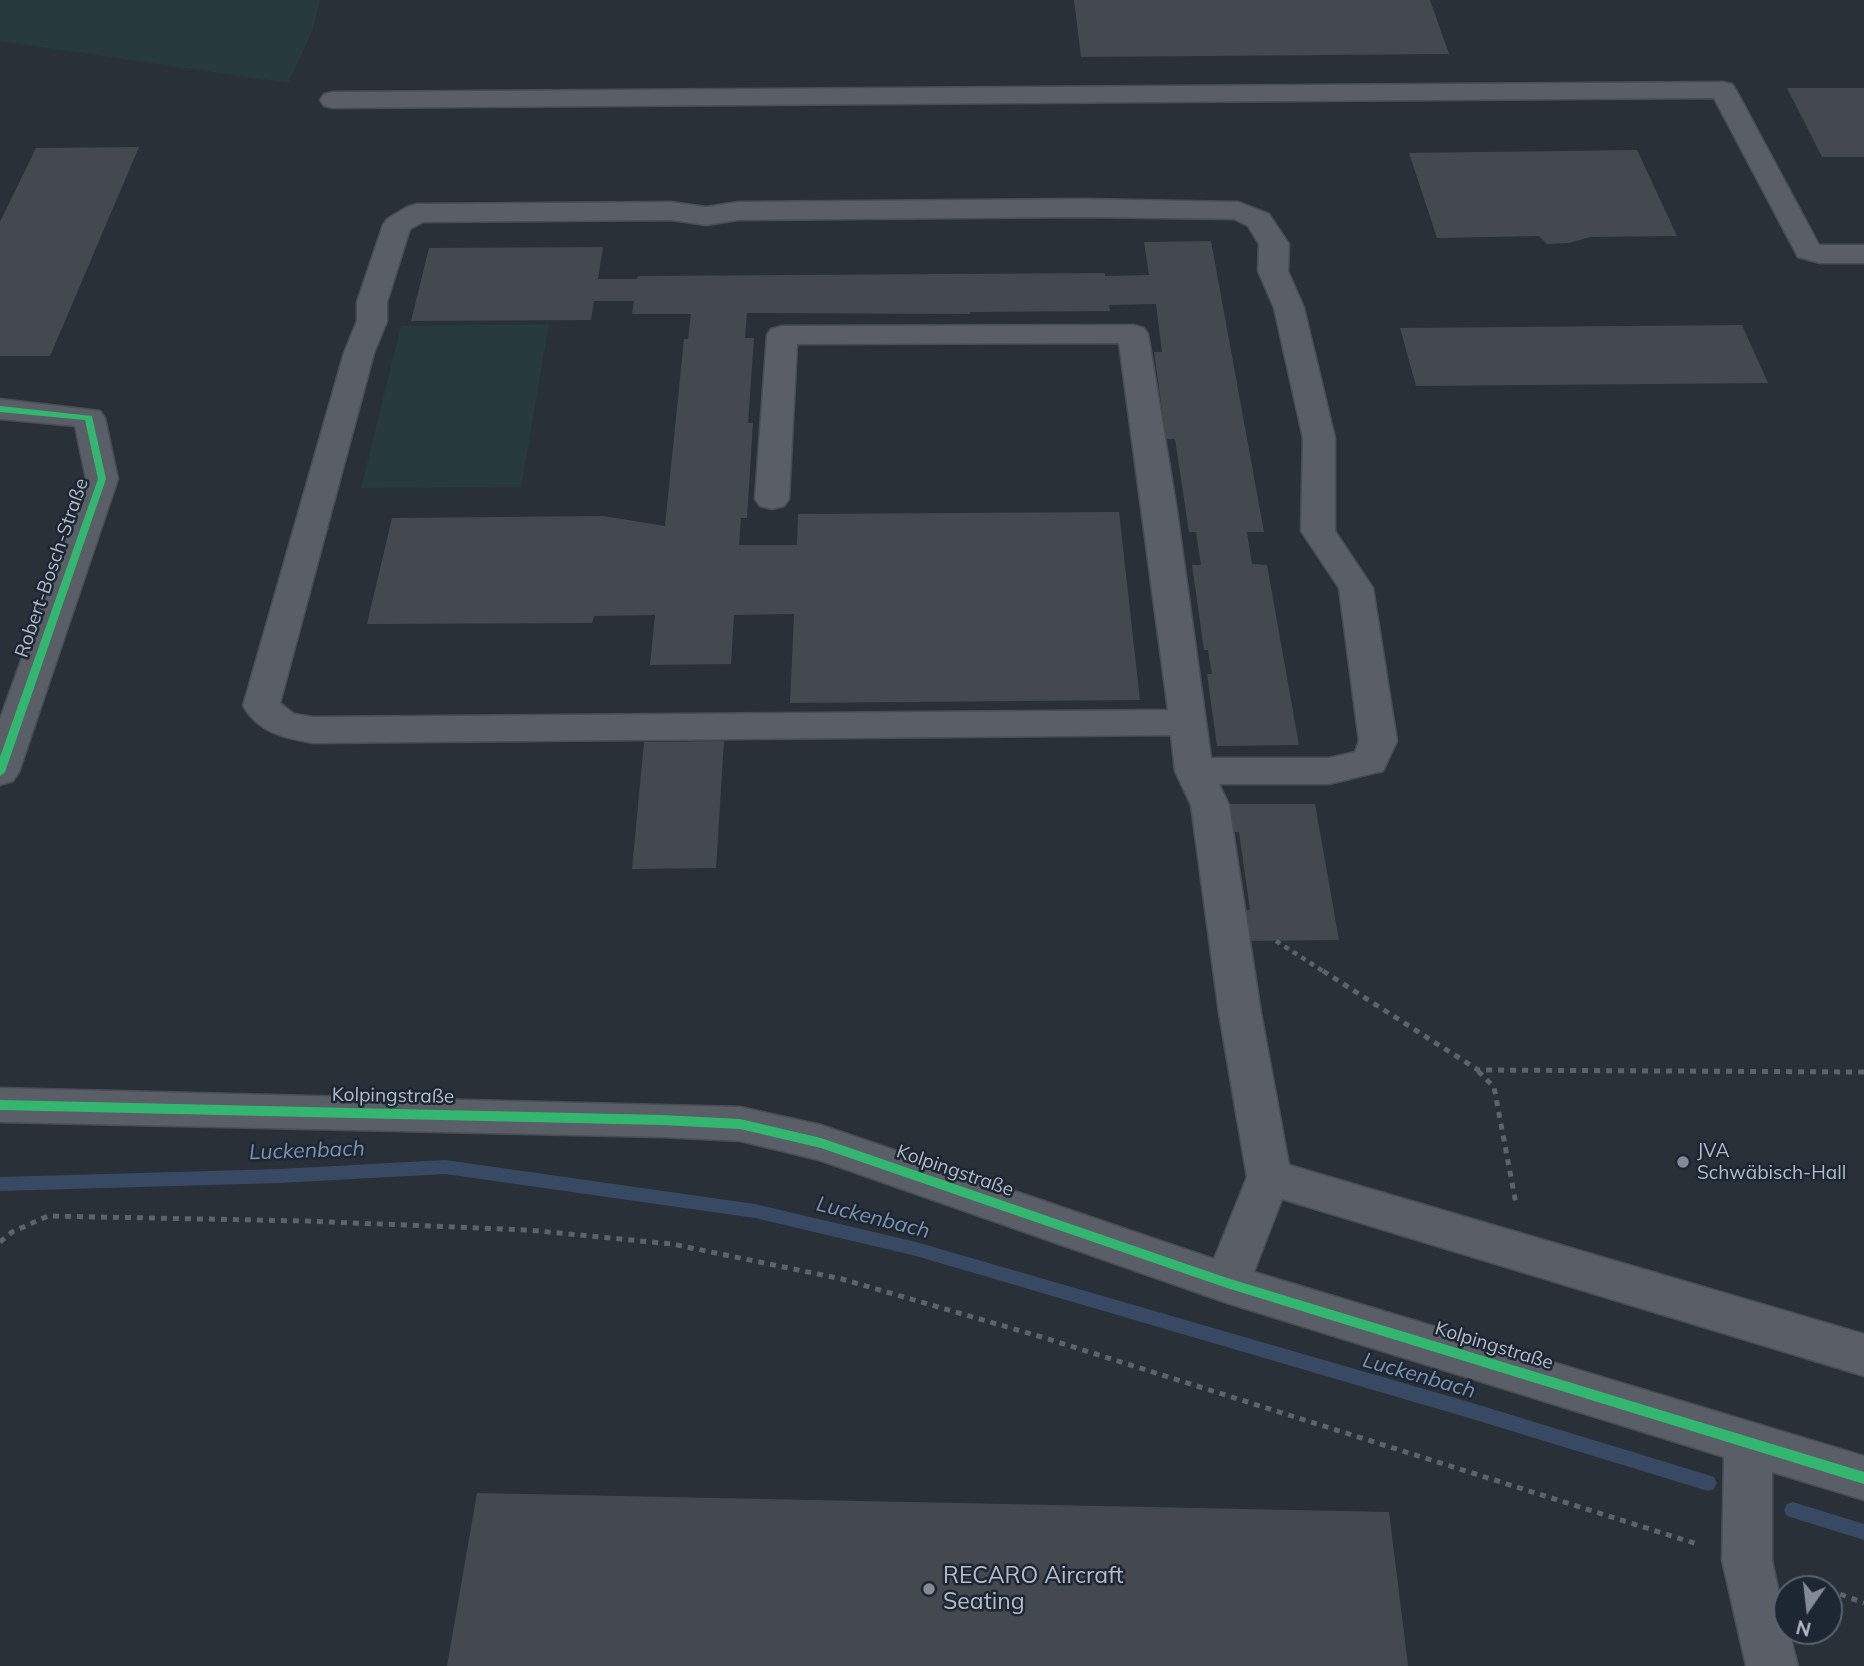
<!DOCTYPE html>
<html>
<head>
<meta charset="utf-8">
<style>
	body { margin:0 }
	#map { position:relative; width:1864px; height:1666px; overflow:hidden; background:#2a3038; font-family:Mulish,sans-serif }
	canvas { display:block }
	.north { position:absolute; left:1773px; top:1575px; width:70px; height:70px; box-sizing:border-box; background:#1d2633; border:2px solid #59626f; border-radius:50%; rotate:194deg; font-size:19px; font-weight:700; line-height:28px; text-align:center; color:#b4bcc9 }
	.north::after { content:''; display:block; margin:auto; width:24px; height:32px; background:#848b96; clip-path:polygon(50% 0,100% 100%,50% 72%,0 100%) }
</style>
</head>
<body>
<div id="map">
<canvas width="1864" height="1666"></canvas>
<div class="north">N</div>
</div>
<script>
const ctx = document.querySelector('canvas').getContext('2d');
ctx.lineJoin = 'round';
function fill(path, color) { ctx.fillStyle = color; ctx.fill(path, 'evenodd'); }
function stroke(path, color, width, dash) { ctx.strokeStyle = color; ctx.lineWidth = width; ctx.lineCap = dash ? 'butt' : 'round'; ctx.setLineDash(dash || []); ctx.stroke(path); }
function drawText(font, color, halo, rows, align = 'center') {
  ctx.font = font + ' Mulish,sans-serif'; ctx.lineWidth = 5; ctx.setLineDash([]); ctx.textBaseline = 'middle'; ctx.strokeStyle = halo; ctx.fillStyle = color; for (const [text, x, y, turn = 0] of rows) {
    ctx.save(); ctx.translate(x, y); ctx.rotate((+turn || 0) * Math.PI / 180); ctx.textAlign = isNaN(turn) ? turn : align; if (halo) ctx.strokeText(text, 0, 0); ctx.fillText(text, 0, 0); ctx.restore();
  }
}
const green = new Path2D(`
	M0 0H320L312 32 288 83 0 41Z
	M549 324 521 487 361 488 401 326Z`);
const stream = new Path2D(`
	M445 1160 755 1204 916 1242 1469 1402 1708 1475 1714 1477 1717 1483 1714 1489 1708 1491 1469 1418 916 1256 755 1218 445 1174 280 1183 0 1191V1177L280 1169Z
	M1793 1502 1864 1524V1540L1787 1516 1784 1510 1787 1504Z`);
const building = new Path2D(`
	M1074 0H1430L1449 54 1081 57Z
	M1787 88H1864V157H1822Z
	M139 147 50 356H0V222L36 148Z
	M1637 150 1677 236 1590 237 1569 243 1547 244 1539 236 1437 238 1409 153Z
	M1211 241 1264 532H1247L1252 564 1267 565 1299 745 1217 746 1207 674H1212L1208 650H1204L1192 565H1201L1196 532H1189L1175 439H1166L1154 352H1162L1156 304 1109 305 1110 311 970 312V314L747 313 745 338H754L748 423H753L747 518H741L739 545H797L798 514 1119 512 1140 700 790 703 794 614 734 615 731 664 650 665 655 615 594 616 592 623 367 624 392 518 603 516 665 526 684 339H688L691 314H632L634 301H594L591 320 411 321 429 248 603 247 598 279H637L638 276 1105 273V276L1149 275 1144 242Z
	M1742 325 1768 383 1416 386 1400 328Z
	M724 741 716 868 632 869 644 742Z
	M1226 804H1315L1339 940 1246 941 1242 910H1250L1239 832H1229Z
	M477 1493 1389 1512 1408 1666H447Z`);
const pathFar1 = new Path2D(`
	M1276 941 1326 973`);
const path = new Path2D(`
	M1323 971 1478 1070 1864 1072
	M1478 1071 1494 1087 1516 1204
	M0 1242 12 1232 48 1216 306 1221 528 1230 672 1244 842 1279 1045 1338 1697 1544
	M1802 1580 1827 1589
	M1829 1590 1864 1603`);
const minor = new Path2D(`
	M1723 82 1732 84 1736 90 1819 245H1864V263H1820L1798 257 1714 98 333 108 324 106 320 100 324 94 333 92Z
	M1083 199 1238 202 1269 214 1289 244 1288 271 1304 308 1335 438V531L1373 588 1397 741 1383 771 1329 784H1219L1229 805 1261 1013 1289 1165 1864 1334V1376L1282 1199 1254 1272 1864 1456V1500L1772 1472V1560L1787 1631H1789L1798 1666H1746L1722 1560 1724 1457 1227 1303 819 1160 740 1141 662 1137 0 1122V1088L740 1107 821 1125 1214 1259 1247 1177 1219 1013 1191 805 1175 771 1171 735 313 743C284 738 259 733 243 706L344 353 357 321V302L383 225 387 219 407 207 417 204 671 202 706 207 738 202ZM1083 217 1234 219 1248 226 1259 244 1258 271 1274 308 1303 438 1301 531 1339 588 1359 741 1355 752 1329 758H1211L1177 511 1148 334 1144 328 1133 325 782 326 771 329 767 335 755 499 760 506 772 509 784 506 789 499 797 344 1119 343 1168 710 313 717 294 714 280 703 374 353 387 321V302L410 229 423 222 671 220 706 225 738 220Z
	M0 399 100 411 105 418 118 479 19 772 13 781 0 785V719L86 479 75 426 0 419Z`);
const cycleway = new Path2D(`
	M0 406 92 416 106 479 5 772 0 776V757L98 479 85 420 0 412Z
	M0 1100 662 1115 740 1119 821 1138 1227 1278 1864 1472V1484L1227 1288 821 1148 740 1129 662 1125 0 1110Z`);
const markers = [
	[1683,1162,7,"#848b96"],
	[929,1589,7,"#848b96"]
];
const streetNames = [
	["Robert-Bosch-Straße",52,568,-71],
	["Kolpingstraße",393,1096,1],
	["Kolpingstraße",955,1171,19],
	["Kolpingstraße",1494,1346,17]
];
const poiNames = [
	["JVA",1697,1151],
	["Schwäbisch-Hall",1697,1173]
];
const waterNames = [
	["Luckenbach",307,1151,-2],
	["Luckenbach",873,1218,14],
	["Luckenbach",1419,1376,16]
];
const nearPoinames = [
	["RECARO Aircraft",943,1576],
	["Seating",943,1602]
];
fill(green, '#273a3e');
fill(stream, '#384963');
fill(building, '#444950');
stroke(minor, '#484c53', 3);
stroke(pathFar1, '#5d636a', 4.5, [5, 5]);
stroke(path, '#5d636a', 5, [6, 6]);
fill(minor, '#5a5e66');
fill(cycleway, '#33b770');
for (const [x, y, r, color] of markers) { const dot = new Path2D(); dot.arc(x, y, r, 0, 2 * Math.PI); ctx.fillStyle = color; ctx.fill(dot); stroke(dot, '#1d2633', 2.5); }
drawText('19px', '#b4bcc9', '#1d2633', streetNames);
drawText('19px', '#b4bcc9', '#1d2633', poiNames, 'left');
drawText('italic 21px', '#7c92b1', '#1d2633', waterNames);
drawText('23px', '#b4bcc9', '#1d2633', nearPoinames, 'left');
</script>
</body>
</html>
